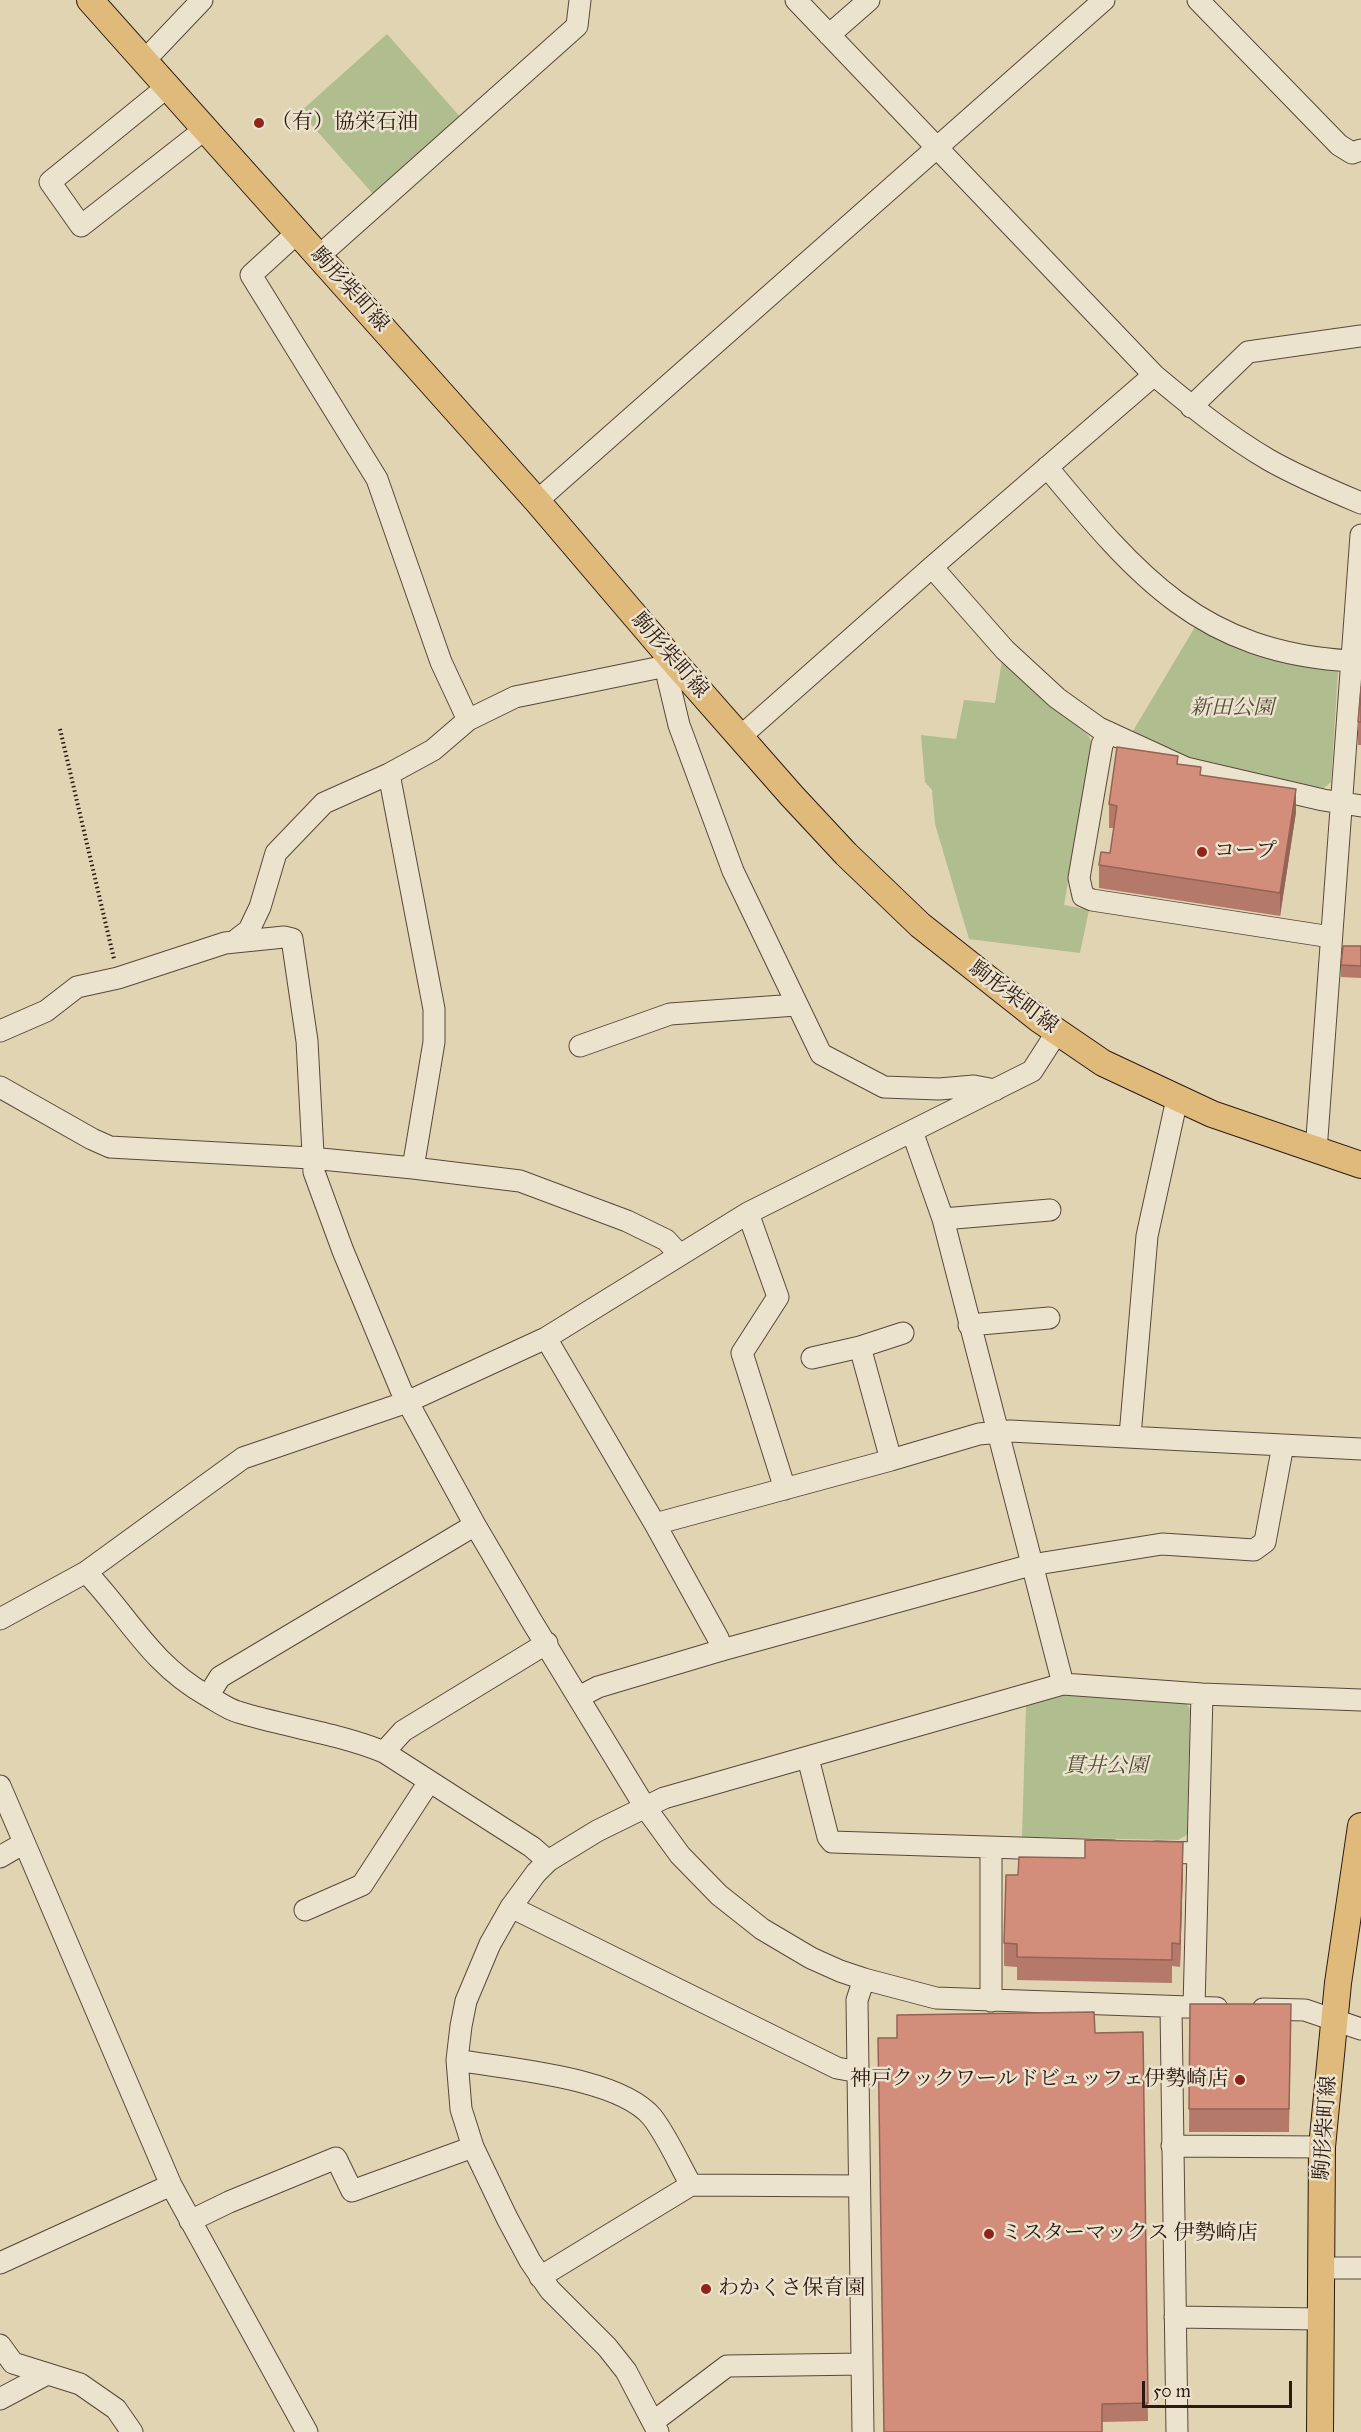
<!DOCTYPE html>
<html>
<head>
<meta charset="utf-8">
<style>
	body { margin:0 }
	#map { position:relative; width:1361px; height:2432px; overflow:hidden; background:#e0d4b3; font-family:"IM FELL Great Primer",serif }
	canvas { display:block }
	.scale { position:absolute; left:1142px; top:2381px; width:150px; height:27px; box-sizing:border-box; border:3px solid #2c1911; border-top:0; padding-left:8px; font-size:18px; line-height:21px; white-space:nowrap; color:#2c1911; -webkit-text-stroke:4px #ebe3ce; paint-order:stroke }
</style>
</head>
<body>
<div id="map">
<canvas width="1361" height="2432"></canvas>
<div class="scale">50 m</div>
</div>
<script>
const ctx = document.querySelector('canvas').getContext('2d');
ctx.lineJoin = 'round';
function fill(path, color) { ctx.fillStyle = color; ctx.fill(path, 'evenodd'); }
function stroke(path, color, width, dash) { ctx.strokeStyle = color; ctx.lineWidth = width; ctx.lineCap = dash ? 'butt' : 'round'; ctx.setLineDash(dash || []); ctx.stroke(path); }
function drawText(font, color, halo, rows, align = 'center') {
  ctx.font = font + ' "IM FELL Great Primer","Noto Serif JP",serif'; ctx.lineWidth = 5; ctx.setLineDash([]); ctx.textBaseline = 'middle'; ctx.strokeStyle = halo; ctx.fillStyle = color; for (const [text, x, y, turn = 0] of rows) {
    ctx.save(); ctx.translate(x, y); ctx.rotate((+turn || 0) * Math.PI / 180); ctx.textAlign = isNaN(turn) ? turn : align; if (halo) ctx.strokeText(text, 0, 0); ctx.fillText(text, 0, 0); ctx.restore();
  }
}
const green = new Path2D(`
	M387 34 462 119 374 195 300 112Z
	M1195 627 1231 643 1334 666 1338 672 1331 782 1324 788 1273 781 1217 770 1130 736Z
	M1002 661 1040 697 1088 735 1092 742 1064 905 1089 910 1080 953 969 939 935 824 932 790 925 782 921 735 956 739 964 700 995 703Z
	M1067 1694 1184 1700 1190 1709 1187 1835 1178 1840 1022 1837 1026 1706Z`);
const path = new Path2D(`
	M60 729 114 959`);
const minor = new Path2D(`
	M796 0 1154 375C1191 406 1228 436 1269 460 1299 477 1330 490 1361 503
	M1198 0 1339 145 1352 153 1361 150
	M829 35 869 0
	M144 61 202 0
	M167 87 50 182 81 226 205 129
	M298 232 251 275 377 479 441 662 468 720
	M319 256 577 26 580 0
	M1191 407 1248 352 1361 336
	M1047 467C1137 576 1201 653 1352 661
	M537 501 1104 0
	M932 567 1005 650 1057 698 1099 728 1186 768 1323 800 1361 806
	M676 664 668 679 679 725 733 871 821 1054 884 1087 939 1089 974 1086 995 1090
	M1108 732 1102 745 1079 878 1083 896 1092 900 1331 937
	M740 737 932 567 1154 375
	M389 774 434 1009V1042L413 1168
	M236 940 249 930 260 907 276 853 324 803 389 774 433 750 468 720 515 697 676 664
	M0 1031 46 1011 77 987 118 978 225 943 284 937 292 939 307 1041 314 1172 343 1251 401 1390 475 1525 531 1620 645 1807 680 1855 719 1895 762 1929 811 1958 840 1971 864 1979 936 1998 1217 2008
	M580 1046 670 1014 796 1005
	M0 1087 92 1139 110 1147 311 1158 413 1168 520 1181 627 1221 666 1240 680 1255
	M912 1131 943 1219 1063 1684
	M1316 1151 1361 535
	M748 1213 778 1297 742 1353 785 1489
	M943 1219 1050 1210
	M969 1325 1049 1318
	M546 1338 655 1524 718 1638 722 1650
	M860 1347 891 1460
	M812 1358 860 1347 903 1333
	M1130 1436 1147 1236 1177 1099
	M655 1524 891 1460 979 1434 1010 1431 1361 1449
	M86 1572C129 1617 150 1663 206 1695 217 1701 227 1709 238 1712 287 1727 337 1733 384 1752L532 1847 548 1861
	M0 1619 86 1572 243 1458 407 1402 546 1338 748 1213 1032 1071 1057 1032
	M208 1696 220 1677 475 1525
	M579 1697 598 1687 722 1650 1031 1565 1162 1544 1254 1550 1265 1542 1283 1445
	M384 1752 403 1731 547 1643
	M808 1758 828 1837 832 1842 1113 1851
	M0 1786 171 2185 307 2432
	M1156 1852 1198 1853
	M0 1857 24 1843
	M511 1907 837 2068 859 2072
	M305 1910 362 1885 429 1782
	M991 2001V1848
	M1171 2007 1177 2432
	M1194 2007 1202 1694
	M1263 2009 1305 2010 1361 2029
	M457 2060C507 2069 619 2077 652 2117 667 2136 679 2164 691 2185L859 2186
	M1172 2146 1322 2147
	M190 2221 229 2202 336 2158 352 2191 473 2147
	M0 2263 171 2185
	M1320 2268H1361
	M540 2277 691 2185
	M1175 2317 1319 2319
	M0 2345 13 2363 80 2384 116 2409 132 2432
	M0 2399 45 2375
	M653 2422 727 2366 862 2364
	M658 2432 626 2371 607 2347 550 2290 530 2261 507 2218 473 2147 461 2109 457 2060 461 2026 466 2001 490 1944 511 1907 536 1873 548 1861 597 1831 664 1798 1063 1684 1202 1694 1361 1700
	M863 2432 857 2000 864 1979`);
const major = new Path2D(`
	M90 0 537 501 676 664 792 796 846 854 920 925 1040 1020 1103 1063 1212 1114 1361 1165
	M1320 2432 1322 2147 1338 1983 1361 1826`);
const wall = new Path2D(`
	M1361 687V745H1358V722Z
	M1178 764 1201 775 1296 812 1280 916 1099 888V865L1110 853 1114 828H1109V804Z
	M1361 946V978L1341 977V965Z
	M1183 1865 1180 1967 1172 1966V1983L1017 1980V1967L1004 1966V1943L1018 1875Z
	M1190 2004 1291 2027 1289 2132H1189Z
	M1143 2032 1148 2421 1102 2422 1095 2033Z`);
const shadedWall = new Path2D(`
	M1296 789V812L1280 916V893Z
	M1183 1842V1865L1180 1967V1944Z`);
const building = new Path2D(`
	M1361 687V722H1358Z
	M1117 747 1178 756 1177 764 1201 767 1200 775 1296 789 1280 893 1099 865 1101 852 1110 853 1117 806 1109 804Z
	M1343 946H1361V966L1341 965Z
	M1085 1840 1183 1842 1180 1944 1172 1943V1960L1017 1957V1944L1004 1943 1006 1875H1018L1019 1857 1085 1858Z
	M1190 2004H1291L1289 2109H1189Z
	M1094 2012 1095 2033 1143 2032 1148 2403 1102 2404V2432H884L878 2038H897V2015Z`);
const markers = [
	[259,123,6,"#8f2418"],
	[1202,852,6,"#8f2418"],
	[1240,2080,6,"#8f2418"],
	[989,2234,6,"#8f2418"],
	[706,2289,6,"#8f2418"]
];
const poiNames = [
	["（有）協栄石油",271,123],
	["コープ",1214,852],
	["神戸クックワールドビュッフェ伊勢崎店",1228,2080,"right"],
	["ミスターマックス 伊勢崎店",1001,2234],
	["わかくさ保育園",718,2289]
];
const streetNames = [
	["駒形柴町線",349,290,48],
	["駒形柴町線",669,656,49],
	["駒形柴町線",1013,998,37],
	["駒形柴町線",1326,2128,-86]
];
const parkNames = [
	["新田公園",1232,709],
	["貫井公園",1106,1767]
];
fill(green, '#afbd8f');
stroke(minor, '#59483a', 23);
stroke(major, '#2c1911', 28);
stroke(path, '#2c1911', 4, [1.5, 3]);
stroke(minor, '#ebe3ce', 21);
stroke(major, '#e0ba7a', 26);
fill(wall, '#b5796a');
fill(shadedWall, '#936356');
fill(building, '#d28d7b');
stroke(building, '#936356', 1.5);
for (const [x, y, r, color] of markers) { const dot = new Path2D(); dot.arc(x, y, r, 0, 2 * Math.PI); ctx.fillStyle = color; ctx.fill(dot); stroke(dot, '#ebe3ce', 2); }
drawText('21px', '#2c1911', '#ebe3ce', poiNames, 'left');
drawText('21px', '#2c1911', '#ebe3ce', streetNames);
drawText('italic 21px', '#534a37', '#ebe3ce', parkNames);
</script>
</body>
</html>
